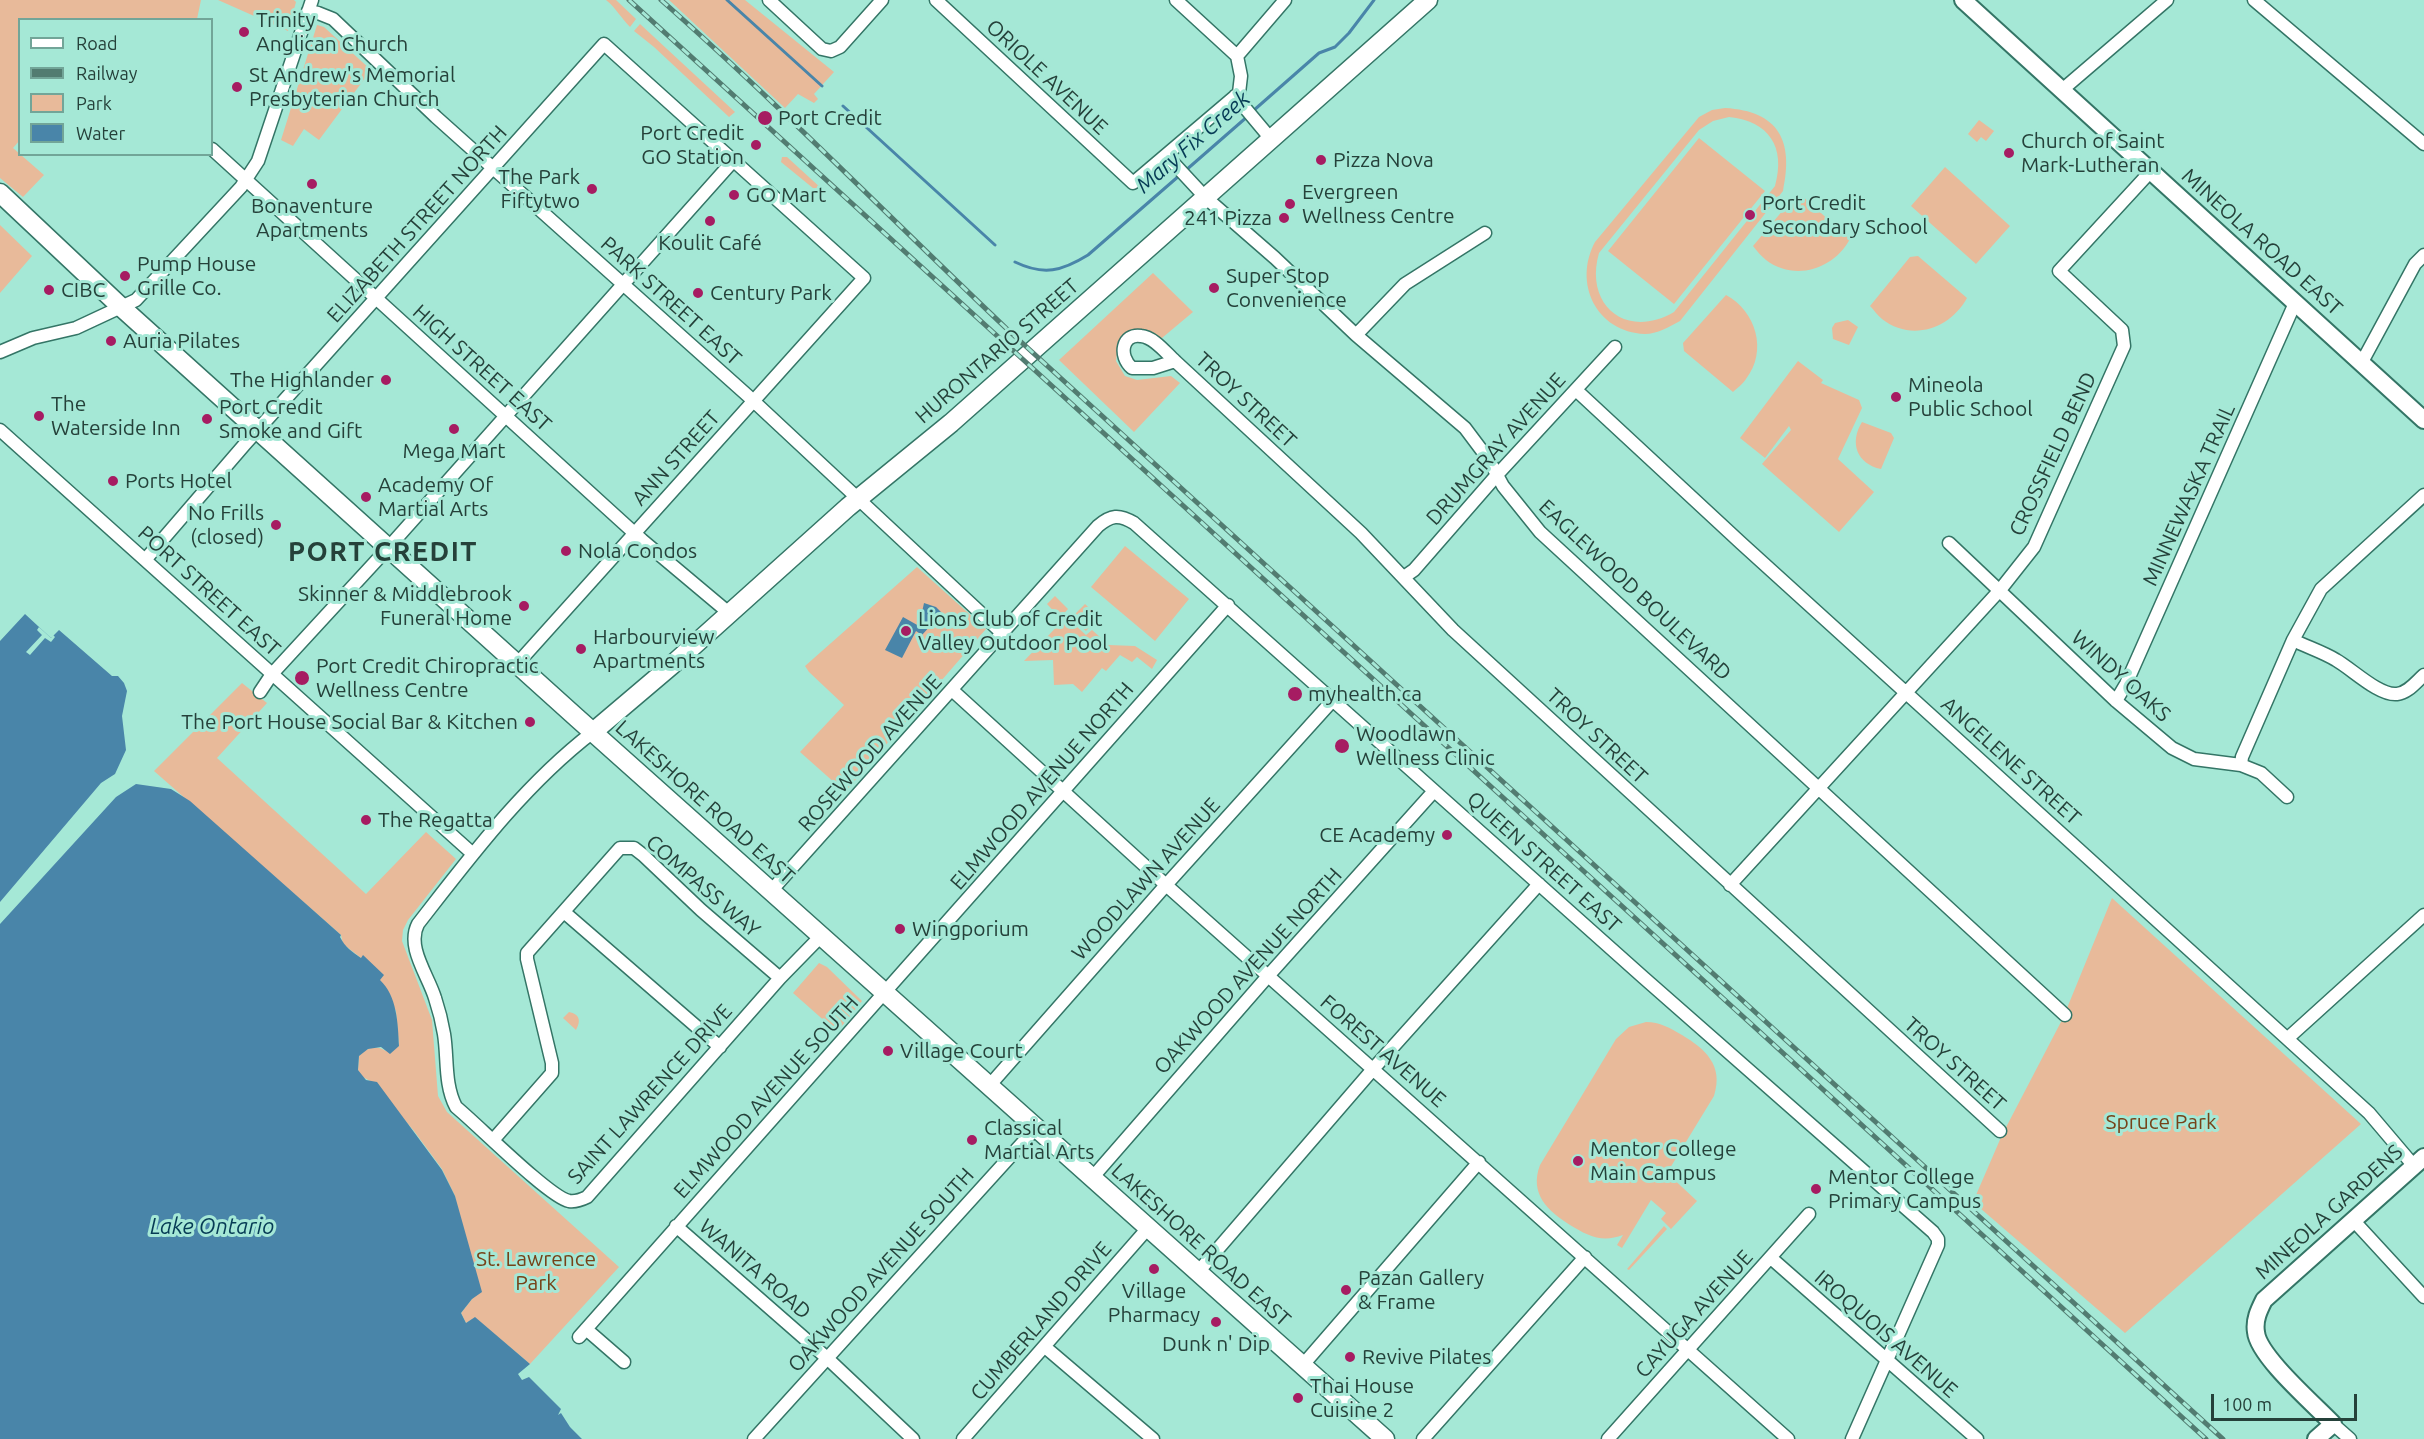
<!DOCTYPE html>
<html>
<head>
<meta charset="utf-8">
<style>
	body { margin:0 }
	#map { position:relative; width:2424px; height:1439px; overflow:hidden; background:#a5e8d6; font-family:Ubuntu,sans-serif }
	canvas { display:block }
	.legend { position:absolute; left:18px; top:18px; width:195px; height:138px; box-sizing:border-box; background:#a5e8d6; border:2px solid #72a598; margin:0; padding:8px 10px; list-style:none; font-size:18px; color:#25413a }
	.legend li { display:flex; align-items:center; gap:12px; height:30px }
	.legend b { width:30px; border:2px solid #72a598 }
	.scale { position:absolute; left:2211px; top:1394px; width:146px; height:27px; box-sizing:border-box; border:3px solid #25413a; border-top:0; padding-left:8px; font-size:18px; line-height:21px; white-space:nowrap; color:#25413a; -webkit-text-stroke:4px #a5e8d6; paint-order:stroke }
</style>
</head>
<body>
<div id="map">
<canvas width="2424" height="1439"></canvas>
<ul class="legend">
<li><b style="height:8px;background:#fff"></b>Road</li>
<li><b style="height:8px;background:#527c71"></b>Railway</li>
<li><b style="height:16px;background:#e8ba9a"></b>Park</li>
<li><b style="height:16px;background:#4985a9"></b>Water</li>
</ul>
<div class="scale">100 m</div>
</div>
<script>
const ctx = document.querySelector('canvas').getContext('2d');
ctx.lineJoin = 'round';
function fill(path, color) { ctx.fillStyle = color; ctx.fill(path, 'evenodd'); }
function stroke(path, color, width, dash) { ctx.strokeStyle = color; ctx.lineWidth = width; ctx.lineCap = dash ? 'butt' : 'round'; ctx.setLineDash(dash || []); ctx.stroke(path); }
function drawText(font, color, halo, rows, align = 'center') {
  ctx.font = font + ' Ubuntu,sans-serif'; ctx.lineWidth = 6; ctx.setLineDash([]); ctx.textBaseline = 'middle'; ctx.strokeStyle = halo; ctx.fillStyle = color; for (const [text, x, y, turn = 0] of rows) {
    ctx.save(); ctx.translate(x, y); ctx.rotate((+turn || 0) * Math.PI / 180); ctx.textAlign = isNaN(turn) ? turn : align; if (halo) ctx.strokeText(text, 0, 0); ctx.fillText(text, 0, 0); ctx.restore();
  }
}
const green = new Path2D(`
	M0 0H201L197 19 20 20V140L13 148 44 175 23 197 0 178Z
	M218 0H294L296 2 288 31Z
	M606 0H616L636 19 630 27C621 18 616 8 606 0Z
	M669 0H745L834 72 814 94 818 99 814 103 798 94 785 108Z
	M640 24 735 112 729 117 654 47 634 31Z
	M317 25 324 27 371 70 319 140 304 129 293 146 281 140Z
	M1725 108C1779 111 1794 141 1783 191L1680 321C1669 327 1657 334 1645 334 1596 332 1573 283 1595 242L1699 117 1712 110ZM1729 117C1769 121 1786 147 1775 186L1674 312C1626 340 1584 305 1599 253L1699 130 1713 121Z
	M1979 120 1994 131 1986 141 1981 137 1977 142 1968 134Z
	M1699 138 1765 191 1674 304 1608 251Z
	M782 157H787L822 189 819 193 781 162Z
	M1945 167 2010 226 1976 264 1911 206Z
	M1802 196 1850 239C1834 269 1795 282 1766 260 1761 256 1757 251 1753 246L1794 197Z
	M0 225 32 256 0 293Z
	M1918 256 1967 298C1950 329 1911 342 1882 319 1878 316 1874 310 1870 306L1910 257Z
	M1153 273 1193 312 1156 343 1151 338 1118 345 1116 361 1125 376 1137 380 1171 376 1180 383 1134 432 1059 360Z
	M1726 295C1756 311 1768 351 1746 379 1743 384 1737 388 1733 392L1684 351 1683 343Z
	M1848 320 1858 327 1849 345 1833 339 1832 328 1835 323Z
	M1798 361 1823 380 1821 383 1859 400 1862 408 1838 459 1874 492 1839 532 1762 464 1791 430 1789 426 1765 458 1740 438Z
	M1862 422 1891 433 1894 438 1881 469C1857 464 1849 443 1862 422Z
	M1125 546 1189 599 1155 641 1091 587Z
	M917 567 986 629 845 792 800 752 844 705 809 672 805 666Z
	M1055 596 1068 609 1060 618 1047 604Z
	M1085 604 1099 617 1086 631 1071 618Z
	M1066 617 1086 635 1092 630 1109 645 1135 646 1157 660 1152 669 1137 657 1132 662 1120 655 1106 671 1102 668 1082 692 1073 684 1054 685 1053 660 1024 661Z
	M242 683 267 703 217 758 366 894 426 832 456 859 408 920 403 930 402 941 432 1020 438 1096 447 1112 619 1267 530 1364 475 1318 466 1323 461 1313 472 1299 455 1196 442 1169 414 1131 372 1082 361 1076 358 1070 359 1056C367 1047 376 1045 386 1051L399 1046 396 1011 380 980 361 958 343 944 341 935 154 771Z
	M2112 898 2361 1124 2125 1333 1973 1202 2002 1135 2063 1018Z
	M819 963 827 967 862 1001 837 1032 793 993Z
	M569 1012C580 1014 581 1021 576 1030L563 1018Z
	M1646 1022C1660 1022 1670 1028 1682 1035 1705 1049 1724 1065 1714 1096L1667 1173 1697 1201 1671 1229 1661 1219 1666 1213 1651 1200 1622 1248 1617 1245 1623 1235C1602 1243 1588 1236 1570 1225 1548 1211 1529 1194 1540 1165L1616 1039 1629 1027Z
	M1664 1226 1667 1229 1629 1270 1627 1269Z`);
const water = new Path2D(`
	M924 603 936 607 942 613 922 635 916 631 902 658 885 650 903 617 919 626Z
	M25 614 51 638 59 630 112 676H118L124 683 127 691 122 716 126 750 115 774 101 783 0 902V641Z
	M136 784 171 789 190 801 341 935 340 937C345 947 352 952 361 958L363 955 384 975 380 980C397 996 398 1023 399 1046L390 1054 381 1047 368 1049 359 1056 358 1070 366 1080 377 1082 442 1170 455 1196 482 1292 472 1299 461 1313 466 1323 475 1317 530 1364 518 1374 522 1380 529 1377 561 1409 558 1415 561 1413 570 1427 582 1439H0V924L116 797Z`);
const pier = new Path2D(`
	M39 627 51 638 53 635 55 637 51 642 45 638 30 655 26 652 42 635 37 630Z`);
const stream = new Path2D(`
	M727 0 822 86
	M843 106 995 245
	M1253 111 1319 53 1335 47 1349 33 1374 0
	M1185 171 1248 116
	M1015 262C1044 276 1062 271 1088 255L1180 175`);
const street = new Path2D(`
	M769 0 822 49 831 51 840 47 882 0
	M936 0 1133 183 1239 93 1241 76 1237 56 1285 0
	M1176 0 1237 56
	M2254 0 2424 144
	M308 11 318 13 333 19 436 117 747 395 1001 632
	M2062 90 2167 0
	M1235 96 1271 139
	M212 149 642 540 729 613
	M1167 156 1205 197 1275 258 1356 335 1465 428 1489 460 1503 486 1540 532 2065 1015
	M1356 335 1405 284 1485 233
	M0 352 33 338 76 328 136 300 241 187 258 161 312 0
	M1175 361 1153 368H1132C1118 356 1122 333 1141 336 1154 337 1166 353 1175 361L1361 533 1453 630 2000 1131
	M2362 362 2415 264 2424 255
	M1576 390 1741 543 2369 1113 2414 1166
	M0 430 473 854
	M1949 543 2116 701 2172 748 2194 759 2241 765 2261 773 2287 797
	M145 560 245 444 604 44 864 278 517 664
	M1404 577 1414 570 1496 476 1615 347
	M2293 640C2307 647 2323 652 2336 660 2352 669 2379 696 2397 694 2408 693 2416 682 2424 675
	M952 690 1166 885 1788 1439
	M260 692 272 674 388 548 733 161
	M2116 701 2126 684 2295 303
	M593 732C524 785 471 856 418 924 406 947 428 975 435 998 439 1010 442 1022 444 1034 448 1058 444 1084 456 1107 477 1124 549 1197 569 1201 576 1202 581 1200 587 1197L780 978 821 936
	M2241 765 2242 757 2293 640 2321 589 2424 495
	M1730 885 2000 590 2034 547 2124 346 2122 330 2059 271 2151 171
	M771 891 1098 526C1111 515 1119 514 1134 523L1644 978 1933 1232 1938 1239V1245L1852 1439
	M564 912 720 1047
	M2288 1038 2424 915
	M989 1086 1166 885 1333 700
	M494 1139 552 1073V1063L527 959V953L620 848H634L643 855 701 910 780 978
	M1092 1178 1268 976 1434 791
	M2354 1221 2424 1297
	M676 1226 827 1358 913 1439
	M1771 1258 1977 1439
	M1198 1272 1374 1068 1539 884
	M586 1329 624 1362
	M579 1337 1228 605
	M1045 1347 1153 1439
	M1302 1366 1479 1162
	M2333 1424 2350 1439
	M754 1439 1036 1128
	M963 1439 1148 1228
	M1423 1439 1585 1257
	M1608 1439 1809 1214`);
const secondary = new Path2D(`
	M1963 0 2424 420
	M2316 1439 2333 1424C2315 1405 2258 1356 2256 1332 2254 1320 2259 1310 2264 1300L2424 1157`);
const primary = new Path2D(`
	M0 193 120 306 577 718 1385 1439
	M593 732 672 665 848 507 951 423 1428 0`);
const rail = new Path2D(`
	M629 0 2206 1439
	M661 0C781 106 892 220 1008 330L2223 1439`);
const markers = [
	[244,32,6,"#a61c62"],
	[237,87,6,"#a61c62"],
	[765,118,8,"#a61c62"],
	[756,145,6,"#a61c62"],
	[2009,153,6,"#a61c62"],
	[1321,160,6,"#a61c62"],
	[312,184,6,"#a61c62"],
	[592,189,6,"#a61c62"],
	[734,195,6,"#a61c62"],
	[1290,204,6,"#a61c62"],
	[1750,215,6,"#a61c62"],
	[1284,218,6,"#a61c62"],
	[710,221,6,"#a61c62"],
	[125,276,6,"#a61c62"],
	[1214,288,6,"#a61c62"],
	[49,290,6,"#a61c62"],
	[698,293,6,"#a61c62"],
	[111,341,6,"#a61c62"],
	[386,380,6,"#a61c62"],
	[1896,397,6,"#a61c62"],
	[39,416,6,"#a61c62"],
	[207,419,6,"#a61c62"],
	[454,429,6,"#a61c62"],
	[113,481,6,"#a61c62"],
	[366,497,6,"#a61c62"],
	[276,525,6,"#a61c62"],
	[566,551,6,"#a61c62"],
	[524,606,6,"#a61c62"],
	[906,631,6,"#a61c62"],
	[581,649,6,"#a61c62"],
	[302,678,8,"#a61c62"],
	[1295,694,8,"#a61c62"],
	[530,722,6,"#a61c62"],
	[1342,746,8,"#a61c62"],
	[366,820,6,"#a61c62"],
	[1447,835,6,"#a61c62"],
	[900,929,6,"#a61c62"],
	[888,1051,6,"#a61c62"],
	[972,1140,6,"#a61c62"],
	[1578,1161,6,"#a61c62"],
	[1816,1189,6,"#a61c62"],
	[1154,1269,6,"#a61c62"],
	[1346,1290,6,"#a61c62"],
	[1216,1322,6,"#a61c62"],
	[1350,1357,6,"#a61c62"],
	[1298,1398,6,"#a61c62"]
];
const poiNames = [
	["Trinity",256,20],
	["Anglican Church",256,44],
	["St Andrew's Memorial",249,75],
	["Presbyterian Church",249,99],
	["Port Credit",778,118],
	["Port Credit",744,133,"right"],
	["GO Station",744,157,"right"],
	["Church of Saint",2021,141],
	["Mark-Lutheran",2021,165],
	["Pizza Nova",1333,160],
	["The Park",580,177,"right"],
	["Fiftytwo",580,201,"right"],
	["Evergreen",1302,192],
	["Wellness Centre",1302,216],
	["GO Mart",746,195],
	["Port Credit",1762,203],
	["Secondary School",1762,227],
	["Bonaventure",312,206,"center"],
	["Apartments",312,230,"center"],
	["241 Pizza",1272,218,"right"],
	["Koulit Café",710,243,"center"],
	["Pump House",137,264],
	["Grille Co.",137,288],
	["Super Stop",1226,276],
	["Convenience",1226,300],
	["CIBC",61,290],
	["Century Park",710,293],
	["Auria Pilates",123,341],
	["The Highlander",374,380,"right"],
	["Mineola",1908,385],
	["Public School",1908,409],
	["The",51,404],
	["Waterside Inn",51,428],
	["Port Credit",219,407],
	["Smoke and Gift",219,431],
	["Mega Mart",454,451,"center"],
	["Ports Hotel",125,481],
	["Academy Of",378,485],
	["Martial Arts",378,509],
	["No Frills",264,513,"right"],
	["(closed)",264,537,"right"],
	["Nola Condos",578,551],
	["Skinner & Middlebrook",512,594,"right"],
	["Funeral Home",512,618,"right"],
	["Lions Club of Credit",918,619],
	["Valley Outdoor Pool",918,643],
	["Harbourview",593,637],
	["Apartments",593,661],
	["Port Credit Chiropractic",316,666],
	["Wellness Centre",316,690],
	["myhealth.ca",1308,694],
	["The Port House Social Bar & Kitchen",518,722,"right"],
	["Woodlawn",1356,734],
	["Wellness Clinic",1356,758],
	["The Regatta",378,820],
	["CE Academy",1435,835,"right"],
	["Wingporium",912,929],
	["Village Court",900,1051],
	["Classical",984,1128],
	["Martial Arts",984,1152],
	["Mentor College",1590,1149],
	["Main Campus",1590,1173],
	["Mentor College",1828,1177],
	["Primary Campus",1828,1201],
	["Pazan Gallery",1358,1278],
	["& Frame",1358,1302],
	["Village",1154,1291,"center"],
	["Pharmacy",1154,1315,"center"],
	["Dunk n' Dip",1216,1344,"center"],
	["Revive Pilates",1362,1357],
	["Thai House",1310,1386],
	["Cuisine 2",1310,1410]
];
const streetNames = [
	["ORIOLE AVENUE",1047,77,43],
	["ELIZABETH STREET NORTH",417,224,-48],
	["MINEOLA ROAD EAST",2262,242,42],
	["PARK STREET EAST",671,301,42],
	["HURONTARIO STREET",997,351,-41],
	["HIGH STREET EAST",482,368,42],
	["TROY STREET",1246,400,43],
	["DRUMGRAY AVENUE",1496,449,-48],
	["CROSSFIELD BEND",2053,454,-65],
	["ANN STREET",676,458,-48],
	["MINNEWASKA TRAIL",2189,495,-66],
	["EAGLEWOOD BOULEVARD",1635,590,43],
	["PORT STREET EAST",209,591,42],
	["WINDY OAKS",2121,676,42],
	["TROY STREET",1597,736,43],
	["ROSEWOOD AVENUE",870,753,-48],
	["ANGELENE STREET",2011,761,42],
	["ELMWOOD AVENUE NORTH",1042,786,-49],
	["LAKESHORE ROAD EAST",705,802,42],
	["QUEEN STREET EAST",1544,862,42],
	["WOODLAWN AVENUE",1146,879,-48],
	["COMPASS WAY",703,886,41],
	["OAKWOOD AVENUE NORTH",1248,971,-48],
	["FOREST AVENUE",1383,1051,41],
	["TROY STREET",1955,1064,42],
	["SAINT LAWRENCE DRIVE",650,1094,-48],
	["ELMWOOD AVENUE SOUTH",766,1097,-48],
	["MINEOLA GARDENS",2329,1212,-42],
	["LAKESHORE ROAD EAST",1201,1245,42],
	["WANITA ROAD",755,1269,41],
	["OAKWOOD AVENUE SOUTH",881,1270,-48],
	["CAYUGA AVENUE",1694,1314,-48],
	["CUMBERLAND DRIVE",1041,1321,-49],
	["IROQUOIS AVENUE",1886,1334,41]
];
const parkNames = [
	["Spruce Park",2161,1122],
	["St. Lawrence",536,1259],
	["Park",536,1283]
];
const waterNames = [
	["Mary Fix Creek",1193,142,-41],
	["Lake Ontario",212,1227]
];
const districtNames = [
	["PORT CREDIT",383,552]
];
fill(green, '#e8ba9a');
fill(water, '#4985a9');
fill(pier, '#a5e8d6');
stroke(stream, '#4985a9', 3);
stroke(street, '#347566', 15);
stroke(secondary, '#347566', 20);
stroke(primary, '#347566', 21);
stroke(street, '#fff', 12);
stroke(secondary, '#fff', 16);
stroke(primary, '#fff', 18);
stroke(rail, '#527c71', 5);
stroke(rail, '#a5e8d6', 3, [9]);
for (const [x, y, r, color] of markers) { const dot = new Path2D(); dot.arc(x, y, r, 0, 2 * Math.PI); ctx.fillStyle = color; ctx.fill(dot); stroke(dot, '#a5e8d6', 2); }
drawText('21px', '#25413a', '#a5e8d6', poiNames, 'left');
drawText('21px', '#25413a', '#a5e8d6', streetNames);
drawText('21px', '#764218', '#a5e8d6', parkNames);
drawText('italic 22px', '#063b55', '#a5e8d6', waterNames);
ctx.letterSpacing = '1.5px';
drawText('bold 27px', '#25413a', '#a5e8d6', districtNames);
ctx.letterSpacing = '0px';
</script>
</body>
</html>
